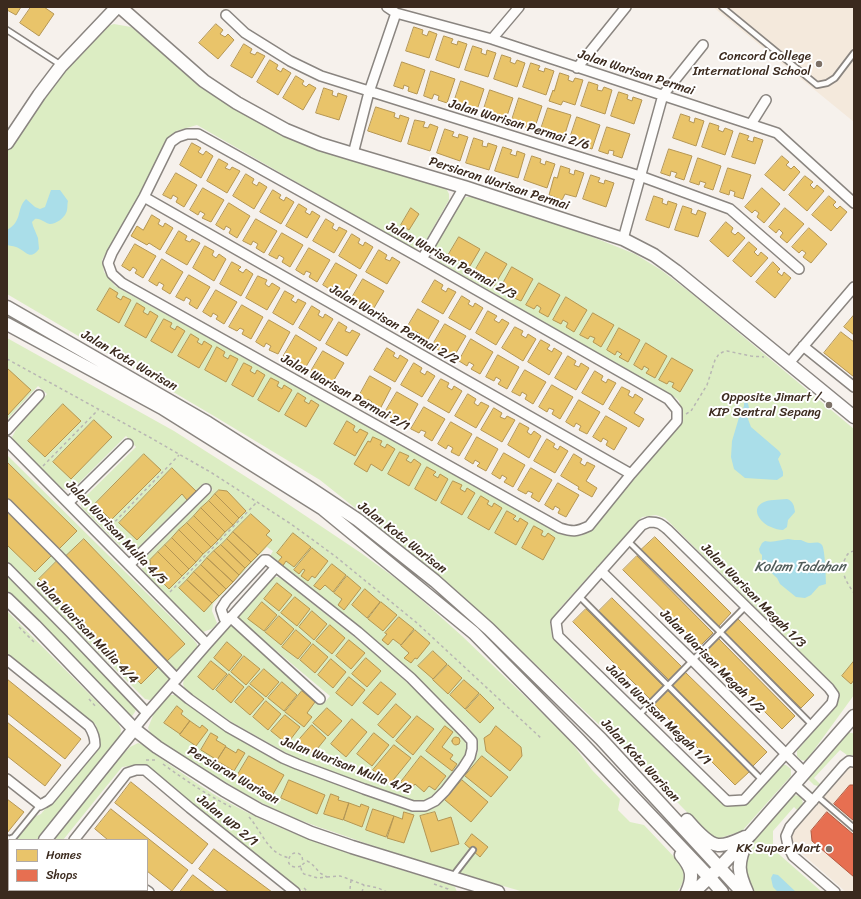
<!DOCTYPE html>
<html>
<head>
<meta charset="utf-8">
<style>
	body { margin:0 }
	#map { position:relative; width:861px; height:899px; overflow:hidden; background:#f6f1ec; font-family:Sriracha,sans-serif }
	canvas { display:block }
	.frame { position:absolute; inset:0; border:8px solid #3b2a1e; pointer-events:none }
	.legend { position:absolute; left:8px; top:839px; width:140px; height:52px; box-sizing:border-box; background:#fff; border:1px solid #b1aaa5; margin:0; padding:5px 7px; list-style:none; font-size:12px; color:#3b2a1e }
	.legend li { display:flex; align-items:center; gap:8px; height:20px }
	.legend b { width:20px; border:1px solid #b1aaa5 }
</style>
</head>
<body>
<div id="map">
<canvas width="861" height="899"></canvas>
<div class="frame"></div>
<ul class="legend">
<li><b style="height:11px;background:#e9c46a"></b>Homes</li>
<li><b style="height:11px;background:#e76f51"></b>Shops</li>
</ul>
</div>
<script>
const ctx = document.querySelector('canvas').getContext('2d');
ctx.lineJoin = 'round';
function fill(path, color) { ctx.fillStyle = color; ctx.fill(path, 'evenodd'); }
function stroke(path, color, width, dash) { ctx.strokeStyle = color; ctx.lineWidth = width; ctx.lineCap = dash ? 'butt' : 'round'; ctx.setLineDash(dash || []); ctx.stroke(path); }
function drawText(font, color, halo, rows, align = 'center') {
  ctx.font = font + ' Sriracha,sans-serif'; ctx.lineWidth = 4; ctx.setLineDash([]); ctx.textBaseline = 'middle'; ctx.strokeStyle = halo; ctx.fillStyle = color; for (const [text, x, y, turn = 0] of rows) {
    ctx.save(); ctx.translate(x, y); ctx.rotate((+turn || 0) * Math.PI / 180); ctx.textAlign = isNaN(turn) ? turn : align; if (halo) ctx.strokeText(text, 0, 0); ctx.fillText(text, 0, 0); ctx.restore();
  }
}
const built = new Path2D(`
	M713 7H854V122Z
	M850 765H854V892H846L792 845 790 837 795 828Z`);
const green = new Path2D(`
	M114 24 131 27 157 48 200 87 230 106 276 131 357 162 426 182 443 187 447 190 449 194V200L424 244 420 248 413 249 197 125 176 131 102 260 104 272 115 286 551 529 563 535 581 536 592 529 683 421 679 401 676 398 436 260 433 254 434 246 462 200 466 197H476L585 234 635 254 661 270 691 293 854 429V695L806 761 801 760 797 756V751L838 702 839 693 834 685 665 518 656 515 642 517 560 608 550 622 552 637 725 805 745 803 781 765H786L791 769V776L742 831 717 839 708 834 681 806 630 754 492 623 429 567 320 480 214 416 7 294V150L37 102 102 28Z
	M7 338 174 431 270 492 361 553 406 586 462 636 537 708 572 743 592 770 620 799 618 810 630 822 644 825 677 860 683 870 684 879 681 886 677 892H524C471 877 418 861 365 843 335 832 303 823 274 809 232 788 192 762 152 736L148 728 154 713 167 697 170 695H175L180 696 198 712 226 731 285 765 357 792 406 809 422 812 436 807 474 761 478 752V743L469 728 411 671 270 556 273 551 267 547 213 604 212 611 217 623C214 629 209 630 203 632L197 628 150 580 142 569V563L145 558 213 490 204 483 136 550C130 551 127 551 122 548L82 508 81 506 83 499 87 495 136 447 126 436 74 488C69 491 66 490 61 488L14 442 12 437 17 428 47 394 38 386 7 420Z
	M7 455 192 638 197 644V648L154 697 150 700 145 699 7 561Z
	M7 576 40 608 132 705 136 709 135 712 132 716H130L125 713 33 615 7 591Z
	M273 577H278L283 580 368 648 392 669 414 689 455 729 465 741 467 748 466 754 460 765 438 791 429 799 419 802 406 799 345 777 290 755 233 723 205 704 185 689 183 684 184 679 186 675 228 626 234 625 325 702 330 696 241 621 239 617 240 613Z
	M7 611 118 723 121 729 120 738 37 840H15L34 817 41 814 99 742 96 725 7 653Z
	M846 732 852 733 854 734V755H847L840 750 814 778 820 784 818 786 814 785 808 779 807 776Z
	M138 743 141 744C161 759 181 772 201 786 209 791 216 796 224 800 294 840 374 861 451 885L455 887 457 892H304L183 797 143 764 122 767 63 840H54L122 755 130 747Z
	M794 795 800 796C804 802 804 806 799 812L794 807 773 831V849L822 892H756L753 889 746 876 744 859 758 834 790 797Z`);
const water = new Path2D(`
	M51 190H60L68 201C67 204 68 210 66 213 64 218 56 224 50 224 44 223 41 218 35 219L32 222 33 226 38 238 39 249C31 259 28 254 20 249 16 246 11 246 7 245V230C23 221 16 209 26 199L35 207 40 209 45 207Z
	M746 395 750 412 748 419 751 427 779 451 781 454 778 459 783 472V476L777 480 745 478 734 469 731 457 732 441 740 414 744 406V397Z
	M787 499C793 501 794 505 795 512L788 520 787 527 783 530C779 530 775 529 771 527 762 524 750 510 762 503 769 499 778 500 787 499Z
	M788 539C792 540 797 540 801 540 804 541 807 543 810 543 814 543 819 541 822 545 825 549 826 578 826 584L819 586 811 595 805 598 796 597 780 584 777 578 763 565 762 560V555L760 553 759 549 762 543 765 541C773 543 780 540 788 539Z
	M773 874 778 875 796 892H778L773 887 771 878Z`);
const homes = new Path2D(`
	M7 7H21L16 15 7 10Z
	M31 7H44L54 14 39 36 20 23Z
	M216 24 223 30 220 34 225 37 228 34 234 40 218 59 199 43Z
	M414 27 423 30 422 34 427 36 429 31 437 34 429 58 406 51Z
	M444 36 453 39 451 43 457 45 458 41 467 44 459 68 436 60Z
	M244 44 252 49 250 53 255 55 257 52 265 56 252 78 231 66Z
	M473 46 482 49 481 53 486 55 487 50 496 53 488 77 465 70Z
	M502 55 511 58 510 62 515 64 517 60 525 63 517 87 494 79Z
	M270 60 278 65 276 69 281 72 283 68 291 73 278 95 257 82Z
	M402 62 425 70 417 94 408 91 409 87 404 85 403 89 394 86Z
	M531 63 540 66 538 70 544 72 545 68 554 71 546 95 523 87Z
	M431 71 455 79 447 103 438 100 439 96 434 94 432 99 424 96Z
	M560 73 569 76 568 80 573 82 575 78 583 80 575 105 563 101 561 105 549 101 553 90 554 91Z
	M296 76 304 81 302 84 306 87 309 84 316 88 303 110 283 98Z
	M461 81 484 89 476 113 467 110 468 106 463 104 462 108 453 105Z
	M589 82 598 85 597 90 602 91 604 87 612 90 605 114 581 106Z
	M324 88 333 91 332 95 337 97 338 93 347 96 339 120 316 113Z
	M490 90 513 98 505 122 496 119 498 115 492 113 491 117 482 115Z
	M619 92 628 95 627 99 632 101 633 97 642 100 634 124 611 116Z
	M519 98 542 106 534 130 525 127 526 123 521 121 519 125 511 123Z
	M376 107 395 113 394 117 399 119 400 115 409 118 401 142 368 131Z
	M548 108 571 115 563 140 554 137 556 132 550 131 549 135 540 132Z
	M681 114 690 117 689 121 694 123 695 118 704 121 696 146 673 138Z
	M577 117 600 125 592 149 583 146 585 142 579 140 578 144 569 141Z
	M415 120 425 122 423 127 428 128 430 124 438 127 430 151 408 144Z
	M710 123 719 126 718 130 723 132 725 128 733 131 725 155 702 147Z
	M607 127 630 134 622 158 613 155 614 151 609 150 608 154 599 151Z
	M445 129 454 132 452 136 458 138 459 134 468 137 460 161 437 153Z
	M740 133 749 136 747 140 753 142 754 137 763 140 755 164 732 157Z
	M474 138 483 141 482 146 487 147 488 143 497 146 489 170 466 163Z
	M192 143 201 148 198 152 203 155 206 151 213 156 201 178 180 165Z
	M503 147 512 150 510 154 516 156 517 151 525 154 518 178 495 171Z
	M669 149 692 156 684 180 675 177 677 173 671 171 670 176 661 173Z
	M532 156 541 159 540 163 545 165 546 161 555 164 547 188 524 180Z
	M782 156 789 162 786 165 791 169 794 166 800 172 784 191 765 175Z
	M698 158 721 166 713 190 704 187 706 183 700 181 699 185 690 182Z
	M219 159 228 164 225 168 230 170 232 167 240 171 227 193 207 181Z
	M561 166 570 169 569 173 574 175 575 170 584 173 576 197 565 194 562 200 549 195 554 177 557 178Z
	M728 168 751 175 743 199 734 196 735 192 730 190 729 195 720 192Z
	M176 173 197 185 184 207 176 202 178 198 173 195 171 199 163 195Z
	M246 174 254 179 252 183 257 186 259 182 267 187 254 209 233 196Z
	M591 175 600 178 598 182 604 184 605 180 614 183 606 207 583 199Z
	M805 176 813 182 810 185 814 189 817 185 824 191 807 211 789 195Z
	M203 188 224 200 211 222 202 218 205 214 200 211 198 215 190 210Z
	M762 188 780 204 764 223 757 217 759 213 755 210 752 213 745 207Z
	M273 190 281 195 279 198 284 201 286 197 294 202 281 224 260 212Z
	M654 196 663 199 662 203 667 205 668 201 677 204 669 228 646 220Z
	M829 196 836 202 833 205 837 209 840 206 847 212 831 231 812 215Z
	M229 203 250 216 237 238 229 233 231 229 226 226 224 230 216 225Z
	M299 204 307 209 305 212 310 215 312 211 320 216 307 238 286 226Z
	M683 206 692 209 691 213 696 215 698 210 706 213 698 237 675 230Z
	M411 208 419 214 409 230 401 225Z
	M785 208 804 224 787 243 780 237 783 233 779 229 776 233 769 227Z
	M152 215 160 220 158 224 163 227 165 223 173 228 160 250 149 243 147 245 131 236 137 226 143 230Z
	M256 219 277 231 264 253 256 248 258 244 253 241 251 245 243 241Z
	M326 219 334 224 332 228 337 231 339 227 347 231 334 253 313 241Z
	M726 222 733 228 731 232 735 235 738 232 745 238 728 257 710 241Z
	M809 228 827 244 811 263 803 257 806 253 802 250 799 253 792 247Z
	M179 231 187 236 185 240 190 242 192 239 200 243 187 265 166 253Z
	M282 233 303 245 290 267 282 262 284 258 279 255 277 259 269 255Z
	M352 234 360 239 358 243 363 246 365 242 373 247 360 269 339 256Z
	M459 237 480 249 467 271 459 266 461 262 456 259 454 263 446 259Z
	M749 242 757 249 754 252 758 256 761 252 768 258 751 277 733 261Z
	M135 244 156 256 143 278 135 273 137 270 133 267 130 271 122 266Z
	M205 246 214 251 212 255 216 258 219 254 226 259 214 281 193 268Z
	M309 248 330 260 317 282 309 277 311 273 306 271 304 275 296 270Z
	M379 250 387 255 385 259 390 261 392 257 400 262 387 284 366 272Z
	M486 252 507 264 494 286 486 281 488 278 483 275 481 278 473 274Z
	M162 259 183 272 170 294 162 289 164 285 159 282 157 286 149 281Z
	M232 262 241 267 238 270 243 273 246 269 253 274 241 296 220 284Z
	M773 262 780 269 777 272 782 276 784 272 791 278 775 298 756 282Z
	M336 263 357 275 344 297 336 293 338 289 333 286 331 290 323 285Z
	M512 267 533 279 521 301 512 297 515 293 510 290 507 294 500 289Z
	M189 275 210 287 197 309 189 304 191 300 186 297 184 301 176 297Z
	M258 276 267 280 265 284 269 287 272 283 280 288 267 310 246 298Z
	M363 279 384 291 371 313 363 308 365 304 360 301 358 305 350 301Z
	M435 280 443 285 441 289 446 292 448 288 456 292 443 314 422 302Z
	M539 283 560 295 548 317 539 312 541 308 537 305 534 309 526 305Z
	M110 288 118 293 116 297 121 300 123 296 131 300 119 323 97 310Z
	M216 290 237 302 224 324 216 319 218 316 213 313 211 317 203 312Z
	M285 291 294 296 291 300 296 303 298 299 306 303 293 325 273 313Z
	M462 296 470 301 468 304 473 307 475 303 483 308 470 330 449 318Z
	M566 297 587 310 574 332 566 327 568 323 563 320 561 324 553 320Z
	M137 303 145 308 143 312 148 315 150 311 158 316 146 338 125 326Z
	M242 305 263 317 251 339 242 334 244 330 240 328 237 331 229 327Z
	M312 306 320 311 318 315 323 318 325 314 333 319 320 341 299 328Z
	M418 309 439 321 426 343 418 338 420 334 415 331 413 335 405 331Z
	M488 311 497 316 494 320 499 323 502 319 509 323 496 345 476 333Z
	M593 313 614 325 601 347 593 342 595 338 590 336 588 339 580 335Z
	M854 315V335L844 327Z
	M164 319 172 323 170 327 175 330 177 326 185 331 172 353 151 341Z
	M269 320 290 332 278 354 269 350 271 346 266 343 264 347 256 342Z
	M339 322 347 327 345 331 350 333 352 330 360 334 347 356 326 344Z
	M445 324 466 336 453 358 445 354 447 350 442 347 440 351 432 346Z
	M515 327 523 331 521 335 526 338 528 334 536 339 523 361 502 348Z
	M619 328 640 340 628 362 619 357 622 354 617 351 615 355 607 350Z
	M841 332 854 342V377L824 353Z
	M191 334 199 339 197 342 202 345 204 341 212 346 199 368 178 356Z
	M296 335 317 348 304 370 296 365 298 361 293 358 291 362 283 357Z
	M471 339 493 352 480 374 471 369 474 365 469 362 467 366 459 361Z
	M541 340 550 345 547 349 552 352 554 348 562 353 549 375 528 362Z
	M646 343 667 356 655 378 646 373 649 369 644 366 642 370 634 365Z
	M217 347 225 352 223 356 228 359 230 355 238 359 226 382 205 370Z
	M387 348 395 353 393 356 398 359 400 355 408 360 395 382 374 370Z
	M323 351 344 363 331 385 323 380 325 376 320 374 318 377 310 373Z
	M498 355 519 367 507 389 498 384 501 380 496 377 494 381 486 377Z
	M568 356 576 361 574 365 579 367 581 363 589 368 576 390 555 378Z
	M672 358 693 370 680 392 672 387 674 383 669 381 667 384 659 380Z
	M244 363 252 367 250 371 255 374 257 370 265 375 253 397 232 385Z
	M414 363 422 368 420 372 425 375 427 371 435 376 422 397 401 385Z
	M7 368 31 390 7 416Z
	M525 370 546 382 533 404 525 399 527 395 522 392 520 396 512 392Z
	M595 371 603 376 601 380 606 383 608 379 616 383 603 405 582 393Z
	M370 376 391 388 379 411 370 406 372 402 368 399 365 403 358 398Z
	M271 378 279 382 277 386 282 389 284 385 292 390 279 412 258 400Z
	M441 379 449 383 447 387 452 390 454 386 462 391 449 413 428 401Z
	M552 385 573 397 560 419 552 414 554 410 549 408 547 412 539 407Z
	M622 387 630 391 628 395 633 398 635 394 643 399 634 413 644 419 639 427 609 409Z
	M397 392 418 404 406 426 397 421 399 417 394 414 392 418 384 414Z
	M298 393 306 398 304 401 309 404 311 400 319 405 306 427 285 415Z
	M468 394 476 399 474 403 478 406 481 402 489 406 476 428 455 416Z
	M579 400 600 412 587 434 579 430 581 426 576 423 574 427 566 422Z
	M63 404 81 421 45 457 28 441Z
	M424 407 445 419 432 441 424 436 426 432 421 430 419 433 411 429Z
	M494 408 502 413 500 417 505 419 507 416 515 420 502 442 481 430Z
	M606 416 627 428 614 450 606 445 608 441 603 438 601 442 593 437Z
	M94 420 112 437 71 479 53 462Z
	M347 421 355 426 353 430 357 433 360 429 368 433 355 456 334 444Z
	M451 422 472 434 459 456 451 452 453 448 448 445 446 449 438 444Z
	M520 423 529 428 527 432 531 435 534 431 541 436 529 458 508 445Z
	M373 437 382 441 380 445 385 448 387 444 395 449 382 471 371 464 367 472 354 464 368 441 370 442Z
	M477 437 498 449 486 471 477 466 480 463 475 460 473 464 465 459Z
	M547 439 555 444 553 447 558 450 560 446 568 451 555 473 534 461Z
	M400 452 409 456 406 460 411 463 414 459 421 464 409 486 388 474Z
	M504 453 525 465 513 487 504 482 507 478 502 475 500 479 492 474Z
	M144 454 161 470 111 520 95 504Z
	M574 454 582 459 580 463 585 466 587 462 595 466 586 481 597 488 592 497 578 489 579 487 561 476Z
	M7 462 77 531 59 549 7 498Z
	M427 467 436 472 433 475 438 478 440 474 448 479 436 501 415 489Z
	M172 468 196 491 187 500 182 494 137 540 119 523Z
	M531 468 552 480 539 502 531 497 533 493 528 491 526 494 518 490Z
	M453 481 462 485 460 489 465 492 467 488 475 493 462 515 441 503Z
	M558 483 579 495 566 517 558 513 560 509 555 506 553 510 545 505Z
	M219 490 227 491 246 511 239 518 215 494Z
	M215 494 239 518 233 525 209 501Z
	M481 496 489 501 487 504 492 507 494 503 502 508 489 530 468 518Z
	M209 501 233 525 225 532 201 508Z
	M201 508 225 532 218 540 194 516Z
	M7 509 53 554 35 572 7 545Z
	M507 511 516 516 513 519 518 522 520 518 528 523 516 545 495 533Z
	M251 514 270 531 266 535 272 540 258 555 233 532Z
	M194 516 218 540 211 547 187 523Z
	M187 523 211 547 203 554 179 530Z
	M534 526 543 531 541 535 545 537 548 533 555 538 543 560 522 548Z
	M179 530 203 554 196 562 172 538Z
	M233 532 258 555 251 562 227 539Z
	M293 533 311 547 294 567 286 561 282 567 277 563 282 557 277 553Z
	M655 537 731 613 718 627 641 550Z
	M172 538 196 562 189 569 165 545Z
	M84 539 185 644 166 662 65 557Z
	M227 539 251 562 245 568 221 545Z
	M165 545 189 569 182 576 158 552Z
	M221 545 245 568 239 575 214 551Z
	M312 548 328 561 315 578 312 576 308 581 301 576 305 570 303 569 299 574 294 570Z
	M214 551 239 575 233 582 207 558Z
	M158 552 182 576 169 589 151 571 150 560Z
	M637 556 713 633 700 646 623 570Z
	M207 558 233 582 226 589 201 565Z
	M57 561 159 666 141 684 39 579Z
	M332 564 346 575 333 592 325 585 320 590 314 586Z
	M201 565 226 589 219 596 194 572Z
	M194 572 219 596 212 603 187 580Z
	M347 576 361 588 344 610 338 605 342 599 334 593Z
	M187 580 212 603 204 612 179 588Z
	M277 583 292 595 279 611 264 599Z
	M365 589 380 602 367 618 352 605Z
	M295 597 310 609 297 626 281 613Z
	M612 598 682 667 669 680 599 611Z
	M262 602 277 615 264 631 248 619Z
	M381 602 397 615 383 631 368 619Z
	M586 609 663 686 650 699 573 622Z
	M312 611 327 624 314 640 299 627Z
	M279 616 294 629 281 645 265 632Z
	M399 617 414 629 401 645 393 639 388 645 382 640 387 634 385 633Z
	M737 618 814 695 801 708 724 632Z
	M330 625 345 638 332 654 316 641Z
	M296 630 311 643 298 659 282 647Z
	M415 630 430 643 417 659 415 658 411 663 404 658 409 653 401 646Z
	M719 639 795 716 782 729 705 652Z
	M349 640 365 653 351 669 336 656Z
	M227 642 242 655 229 671 214 658Z
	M313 644 328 657 315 673 300 660Z
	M433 651 447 664 433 679 418 666Z
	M244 656 260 669 246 685 231 672Z
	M366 658 381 671 367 687 352 674Z
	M331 659 346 672 333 688 318 675Z
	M211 661 227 674 213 690 198 677Z
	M854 661V680L851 684 842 676Z
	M448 665 462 678 448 694 433 680Z
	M264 669 279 682 266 697 250 684Z
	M685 672 767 752 753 766 672 686Z
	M229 674 244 687 231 703 216 690Z
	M349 677 365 690 352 706 336 693Z
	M7 679 81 739 65 759 7 713Z
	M464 680 479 693 465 709 450 695Z
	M282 682 297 695 284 711 268 698Z
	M381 682 396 694 378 715 363 703Z
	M249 686 264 699 250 715 235 702Z
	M302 691 315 702 307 713 312 717 304 727 285 712Z
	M668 691 749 772 735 785 654 704Z
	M480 694 494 708 480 723 466 710Z
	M266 701 281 714 268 730 253 717Z
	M396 704 411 717 393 738 378 725Z
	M177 706 183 711 181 714 190 721 180 734 164 723Z
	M327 708 342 721 328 736 313 723Z
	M285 715 300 727 287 744 271 731Z
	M417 716 434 729 413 755 396 741Z
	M352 719 367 732 346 757 331 744Z
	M190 721 200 728 202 725 208 730 196 746 180 735Z
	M7 722 61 765 45 786 7 756Z
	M312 725 326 738 313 754 298 741Z
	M445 726 453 732 442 747 453 755 450 759 457 764 452 771 426 751Z
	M496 726 521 747 522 756 510 771 486 751 484 738 490 734Z
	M211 733 218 737 216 740 226 746 217 760 201 750Z
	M374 733 389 745 372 766 357 754Z
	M452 741a4 4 0 1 1 8 0a4 4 0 1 1-8 0Z
	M394 745 411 758 390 784 373 770Z
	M226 747 236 753 238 749 245 753 234 771 217 761Z
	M249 756 284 775 272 796 237 776Z
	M421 756 446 776 435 790 429 786 424 792 415 784 410 790 401 782Z
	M482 756 508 777 491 797 465 776Z
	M289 780 325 795 317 814 281 798Z
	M462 780 488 802 471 822 445 800Z
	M131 782 208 844 192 864 115 803Z
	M331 794 339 797 338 800 349 803 343 820 324 814Z
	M7 799 24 812 7 833Z
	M349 803 360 807 361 804 369 807 362 827 344 820Z
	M111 809 188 870 172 891 147 871V840H108L95 829Z
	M373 809 394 816 386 837 366 830Z
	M404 812 414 815 404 843 387 838 394 816 402 819Z
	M435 812 438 821 451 817 459 844 431 852 420 816Z
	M472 834 488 847 480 857 465 844Z
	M214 849 272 892H229L199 869Z
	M193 875 215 892H180Z
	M75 890H116L119 892H77Z`);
const shops = new Path2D(`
	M850 785H854V821L834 804Z
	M827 812 854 835V877L812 841 811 831Z`);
const path = new Path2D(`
	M7 359 151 438 212 473 291 524 335 556 417 623 542 739
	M686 414 691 411 707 385 715 360 719 354 723 352 727 351 751 356 764 357
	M43 466 98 410
	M107 530 179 455
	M854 551C849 552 847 554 845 559 839 571 847 583 854 593
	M170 592 257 502
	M19 627 36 644
	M89 699 97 708
	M146 760H156
	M163 764C185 780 207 795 231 807
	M249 817C259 828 266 847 279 854 282 856 286 857 289 858
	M307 861 311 863 320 873 327 877 318 878 304 874 302 872 301 868 303 864Z
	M301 866C291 870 284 862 292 854 296 852 299 853 302 856L303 863
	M327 877 340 876 346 878 364 885 378 888 387 892
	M351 880 350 889 351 892
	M434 884 448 889 450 892
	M304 888 308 892
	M362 892 364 885`);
const service = new Path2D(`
	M722 7 817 85 827 83 835 78 854 53
	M7 30 61 65
	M628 541 720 632 812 725
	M579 596 762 780
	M639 715 745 607
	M817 796 854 828
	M7 838 9 839 14 837 40 805
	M453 876 473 850`);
const minor = new Path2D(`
	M387 7 396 13 492 39 777 133 854 203
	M226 15 245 33 290 61 321 76 640 176 730 209 799 269
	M492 39 519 7
	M577 68 626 7
	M751 124 766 100
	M187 134H198L422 259 668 399 677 410V421L631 474 589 526C576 532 573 532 560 528L122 283 112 274 108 263 112 253 144 197 171 142 178 137Z
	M353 154 369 92 396 13
	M144 197 631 474
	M623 239 663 95 703 45
	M422 259 464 187
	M803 346 854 387
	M789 363 854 287
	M7 430 39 395
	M7 441 207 644
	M68 503 128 444
	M7 504 58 555 177 679
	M649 522C659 522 661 524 668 530L829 688 834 695 832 703 744 800 727 801 558 636 556 622 642 525Z
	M129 565 206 489
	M7 568 70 632 147 713
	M601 571 692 660 804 772
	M230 617 320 699
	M7 660 89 726C93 732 95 737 95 745L49 800 44 803 40 805 7 779
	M172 685 189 699 228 727 283 758 297 764 364 789 413 806H425L435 801 445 791 463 768 470 757 472 749V741L463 731 411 678 358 632 267 560H264L226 601 221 609 224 618 226 622
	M134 729 147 713 207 644 276 567
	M794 784 813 801
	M74 840 127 773 136 770H145L190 808 295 892
	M146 890 149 892
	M31 892 33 890
	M835 892 793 856 788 846 786 836 790 827 844 765 849 761 854 762`);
const tertiary = new Path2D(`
	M120 7 204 81 237 103 286 130 320 144 353 154 464 187 623 239 654 255 676 271 854 417
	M7 143 39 95 61 66 117 7
	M7 307 208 423 310 488 358 520 435 581 489 629 601 739 742 892
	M7 324 162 408 323 509 474 633 580 741 709 877 722 892
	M7 599 35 626 134 729 157 747 224 790 259 810 311 833 352 847 498 892
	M687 820C694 828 707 844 718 845 727 846 738 840 745 837
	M45 840 134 729
	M746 843C737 864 738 872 747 892
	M681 855C692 868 694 876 687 892
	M7 887 9 884
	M694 892 720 867 750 835 854 716`);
const markers = [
	[819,64,4,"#7c7066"],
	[829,405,4,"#7c7066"],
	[829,849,4,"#7c7066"]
];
const poiNames = [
	["Concord College",811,57],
	["International School",811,72],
	["Opposite Jimart /",821,398],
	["KIP Sentral Sepang",821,413],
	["KK Super Mart",821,849]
];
const streetNames = [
	["Jalan Warisan Permai",636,73,18],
	["Jalan Warisan Permai 2/6",519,125,17],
	["Persiaran Warisan Permai",499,184,18],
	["Jalan Warisan Permai 2/3",451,261,29],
	["Jalan Warisan Permai 2/2",394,325,30],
	["Jalan Kota Warisan",129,361,30],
	["Jalan Warisan Permai 2/1",345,393,29],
	["Jalan Warisan Mulia 4/5",116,533,46],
	["Jalan Kota Warisan",402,538,38],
	["Jalan Warisan Megah 1/3",753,596,45],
	["Jalan Warisan Mulia 4/4",87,632,46],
	["Jalan Warisan Megah 1/2",712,662,45],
	["Jalan Warisan Megah 1/1",658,715,44],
	["Jalan Kota Warisan",640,761,47],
	["Jalan Warisan Mulia 4/2",346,766,21],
	["Persiaran Warisan",233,776,30],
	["Jalan WP 2/1",227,821,39]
];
const waterNames = [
	["Kolam Tadahan",800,567]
];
fill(built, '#f4e9dc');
fill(green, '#dcedc3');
fill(water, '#aadee9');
fill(homes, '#e9c46a');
stroke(homes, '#b59653', 1);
fill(shops, '#e76f51');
stroke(shops, '#b35a42', 1);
stroke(service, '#8a8580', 8);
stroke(minor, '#8a8580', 12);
stroke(tertiary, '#8a8580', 15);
stroke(path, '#b8b6b3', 1.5, [3, 3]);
stroke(service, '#fefdfc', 4.5);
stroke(minor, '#fefdfc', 9);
stroke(tertiary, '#fefdfc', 12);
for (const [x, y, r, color] of markers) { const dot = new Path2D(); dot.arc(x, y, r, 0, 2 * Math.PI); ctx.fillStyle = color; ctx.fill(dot); stroke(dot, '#fff', 1.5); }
drawText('13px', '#3b2a1e', '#fff', poiNames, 'right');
drawText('13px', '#3b2a1e', '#fff', streetNames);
drawText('italic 14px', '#525e5b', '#fff', waterNames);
</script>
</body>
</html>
